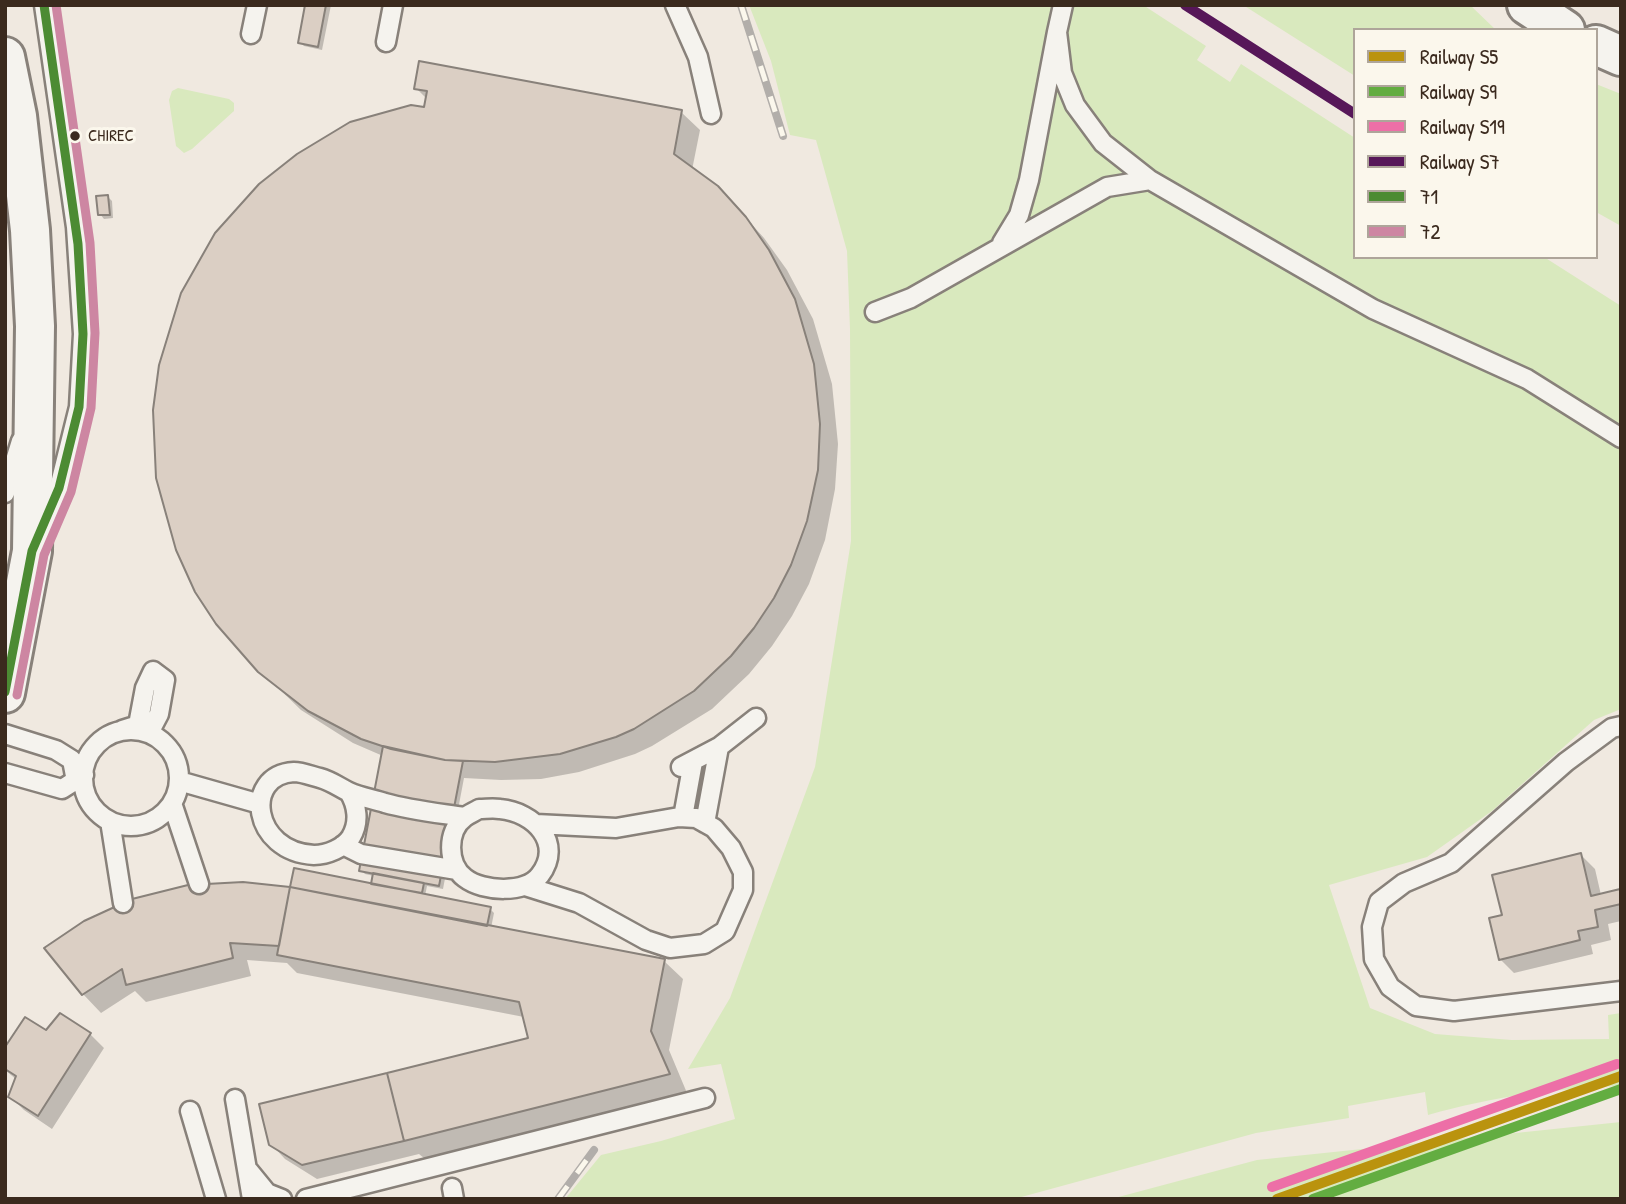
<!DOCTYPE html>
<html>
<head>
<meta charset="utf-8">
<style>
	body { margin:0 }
	#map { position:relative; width:1626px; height:1204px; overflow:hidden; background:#f0e9e0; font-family:"Patrick Hand",sans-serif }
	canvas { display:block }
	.frame { position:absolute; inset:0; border:7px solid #3b2a1e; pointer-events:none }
	.legend { position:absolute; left:1353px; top:28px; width:245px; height:231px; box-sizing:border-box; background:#fbf7ec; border:2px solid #aea59a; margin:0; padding:9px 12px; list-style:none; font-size:21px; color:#3b2a1e }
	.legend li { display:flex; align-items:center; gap:14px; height:35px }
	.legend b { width:35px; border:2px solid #aea59a }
</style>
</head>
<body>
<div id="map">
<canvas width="1626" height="1204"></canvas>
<div class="frame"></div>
<ul class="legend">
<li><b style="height:9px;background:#ba930e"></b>Railway S5</li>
<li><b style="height:9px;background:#63ad41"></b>Railway S9</li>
<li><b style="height:9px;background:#ed6fa7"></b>Railway S19</li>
<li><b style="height:9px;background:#571759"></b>Railway S7</li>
<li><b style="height:9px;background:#4c8b33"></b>71</li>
<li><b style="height:9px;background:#cd86a2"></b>72</li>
</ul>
</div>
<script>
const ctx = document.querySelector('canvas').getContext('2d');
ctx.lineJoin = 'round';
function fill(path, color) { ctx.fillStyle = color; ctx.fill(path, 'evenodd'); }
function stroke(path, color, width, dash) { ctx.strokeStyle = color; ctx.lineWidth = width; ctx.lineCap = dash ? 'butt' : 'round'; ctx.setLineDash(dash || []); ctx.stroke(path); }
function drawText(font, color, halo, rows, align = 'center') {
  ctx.font = font + ' "Patrick Hand",sans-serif'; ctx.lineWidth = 6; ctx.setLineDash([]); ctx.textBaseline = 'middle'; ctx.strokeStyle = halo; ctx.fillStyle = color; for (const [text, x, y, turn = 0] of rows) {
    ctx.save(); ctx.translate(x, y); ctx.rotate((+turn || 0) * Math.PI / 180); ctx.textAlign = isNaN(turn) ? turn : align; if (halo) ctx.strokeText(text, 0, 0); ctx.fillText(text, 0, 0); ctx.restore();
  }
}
const green = new Path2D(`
	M749 5H1143L1206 46 1197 60 1230 82 1241 64 1355 138V257H1544L1621 306V709L1594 720 1492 811 1427 857 1329 885 1370 1008 1435 1034 1512 1040 1609 1039 1608 1015 1621 1013V1086C1552 1089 1495 1096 1428 1115L1425 1092 1348 1106 1349 1118 1256 1133 1014 1199H565L601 1155 661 1141 735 1119 721 1064 688 1069 730 998 815 767 851 541 850 329 847 251 816 140 790 135 771 61Z
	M1243 5H1470L1496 30H1355V76Z
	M1596 84 1621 94V226L1596 212Z
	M178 88 229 99 234 103V111L192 149 184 153 176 146 169 100 172 91Z
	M1621 1122V1199H1111L1257 1160Z`);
const shadow = new Path2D(`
	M307 5H331L322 50 304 46 300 42Z
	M416 88 681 112 700 130 692 170 736 207 764 238 787 270 813 319 832 384 838 444 835 489 825 540 809 584 792 616 772 646 749 674 712 709 652 746 635 754 579 772 541 779 501 780 464 778 443 889 427 886 425 896 490 909 494 913 491 928 664 961 683 979 669 1050 687 1093 424 1158 419 1154 317 1179 285 1159 271 1144 530 1040 524 1017 297 973 287 963 247 960 251 976 146 1002 135 991 101 1013 83 994 46 948 296 891 372 886 374 876 365 874 361 870 383 756 353 743 301 710 239 650 217 623 425 109 427 99Z
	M108 197 112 201 113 218 104 219 100 214Z
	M1581 855 1595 869 1601 895 1619 891 1621 893V921L1608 924 1611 940 1591 945 1593 954 1514 973 1500 959 1504 916Z
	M46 1032 90 1034 104 1048 52 1129 24 1110 10 1096 17 1080 5 1070V1050Z`);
const building = new Path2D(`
	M305 5H326L318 47 298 43Z
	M419 61 682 110 674 154 718 186 746 217 769 250 795 299 814 364 820 424 818 470 807 521 791 565 774 598 754 628 731 656 694 691 634 729 616 737 560 754 495 762 445 760 391 749 361 739 308 711 258 672 216 624 195 592 176 550 156 478 153 410 159 365 181 293 215 233 259 184 297 154 350 122 411 105 424 107 427 91 414 89Z
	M108 195 110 215H98L96 196Z
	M383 746 445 760 463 761 439 886 359 871Z
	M1581 853 1591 896 1620 889 1621 904 1595 910 1598 927 1578 931 1580 940 1499 960 1489 918 1502 915 1492 875Z
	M294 868 491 907 487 926 290 887Z
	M373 873 424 883 422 893 371 884Z
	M243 882 290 887 279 946 230 943 233 958 126 985 122 969 82 995 44 948 84 921 132 899 188 885Z
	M290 887 665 959 651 1031 670 1074 404 1141 387 1073 528 1038 519 1002 277 955Z
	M60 1013 91 1033 38 1116 8 1097 16 1076 5 1069V1047L25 1017 46 1030Z
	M387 1073 404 1141 302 1165 269 1145 259 1104Z`);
const lane = new Path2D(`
	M675 5 698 57 711 114
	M1063 5 1057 32 1062 73 1075 105 1103 143 1150 180
	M251 34 257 5
	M386 42 393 5
	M1002 243 1019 215 1029 180 1057 32
	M875 312 911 298 1107 187 1150 180 1373 309 1527 379 1621 438
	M5 493 21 441
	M43 525 59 488 79 407 83 334 76 227 44 5
	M1621 726 1612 728 1566 762 1451 863 1404 883 1379 902 1372 927 1374 959 1390 987 1416 1006 1454 1011 1621 991
	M122 730 138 725 145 688 153 671 165 680 159 714 149 733
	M83 778a48 48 0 1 1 96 0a48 48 0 1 1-96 0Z
	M5 734 56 750 72 760 76 781
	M681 767 719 747 756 718
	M5 773 62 789 84 775
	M179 781 260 804
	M349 792C357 805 360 822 351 837 344 848 327 855 314 855 252 852 242 775 294 772 302 772 312 776 320 778 331 781 339 787 349 792 360 797 373 799 385 803 410 810 438 813 464 817
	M172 803 199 884
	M479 809C486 809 493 808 500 809 534 812 564 843 540 875 526 894 483 892 465 878 447 865 446 831 465 817 469 814 474 812 479 809Z
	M683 817 693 762
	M110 821 123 903
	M705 823 719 747
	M343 845 361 854 457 870
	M525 886 579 903 646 940 670 948 704 944 725 931 743 890V872L731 848 714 828 696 818 679 817 616 828 536 824
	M235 1099 252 1199
	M190 1111 216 1199
	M249 1171 267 1193 282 1199
	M452 1188 454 1199
	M306 1199 705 1098`);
const secondary = new Path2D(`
	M1527 5 1565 30
	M1596 45 1621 56
	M5 57 17 116 30 230 35 326 32 551 5 693`);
const rail = new Path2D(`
	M741 5 783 136
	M558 1199 594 1150`);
const bus1 = new Path2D(`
	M5 692 32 551 59 488 79 407 83 334 78 244 44 5`);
const bus2 = new Path2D(`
	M17 695 44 555 71 492 91 408 95 333 90 243 56 5`);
const rail1 = new Path2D(`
	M1277 1199 1621 1076`);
const rail2 = new Path2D(`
	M1313 1199 1621 1089`);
const rail3 = new Path2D(`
	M1272 1187 1617 1064`);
const rail4 = new Path2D(`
	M1185 5 1355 114`);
const markers = [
	[75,136,6,"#3b2a1e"]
];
const busNames = [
	["CHIREC",88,136]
];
fill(green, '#d9e9be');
fill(shadow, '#0003');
fill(building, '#dbcfc4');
stroke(building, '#88817a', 2);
stroke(lane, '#88817a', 23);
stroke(secondary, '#88817a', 44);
stroke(lane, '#f5f3ee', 18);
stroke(secondary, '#f5f3ee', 38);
stroke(rail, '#b2aeaa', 8);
stroke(rail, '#fbf7ec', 5, [16]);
stroke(bus1, '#4c8b33', 9);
stroke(bus2, '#cd86a2', 9);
stroke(rail1, '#ba930e', 10);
stroke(rail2, '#63ad41', 10);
stroke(rail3, '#ed6fa7', 10);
stroke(rail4, '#571759', 10);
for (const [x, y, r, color] of markers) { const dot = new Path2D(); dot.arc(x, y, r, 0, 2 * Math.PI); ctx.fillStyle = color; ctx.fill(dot); stroke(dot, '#fbf7ec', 2.5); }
drawText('17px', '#3b2a1e', '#fbf7ec', busNames, 'left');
</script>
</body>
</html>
